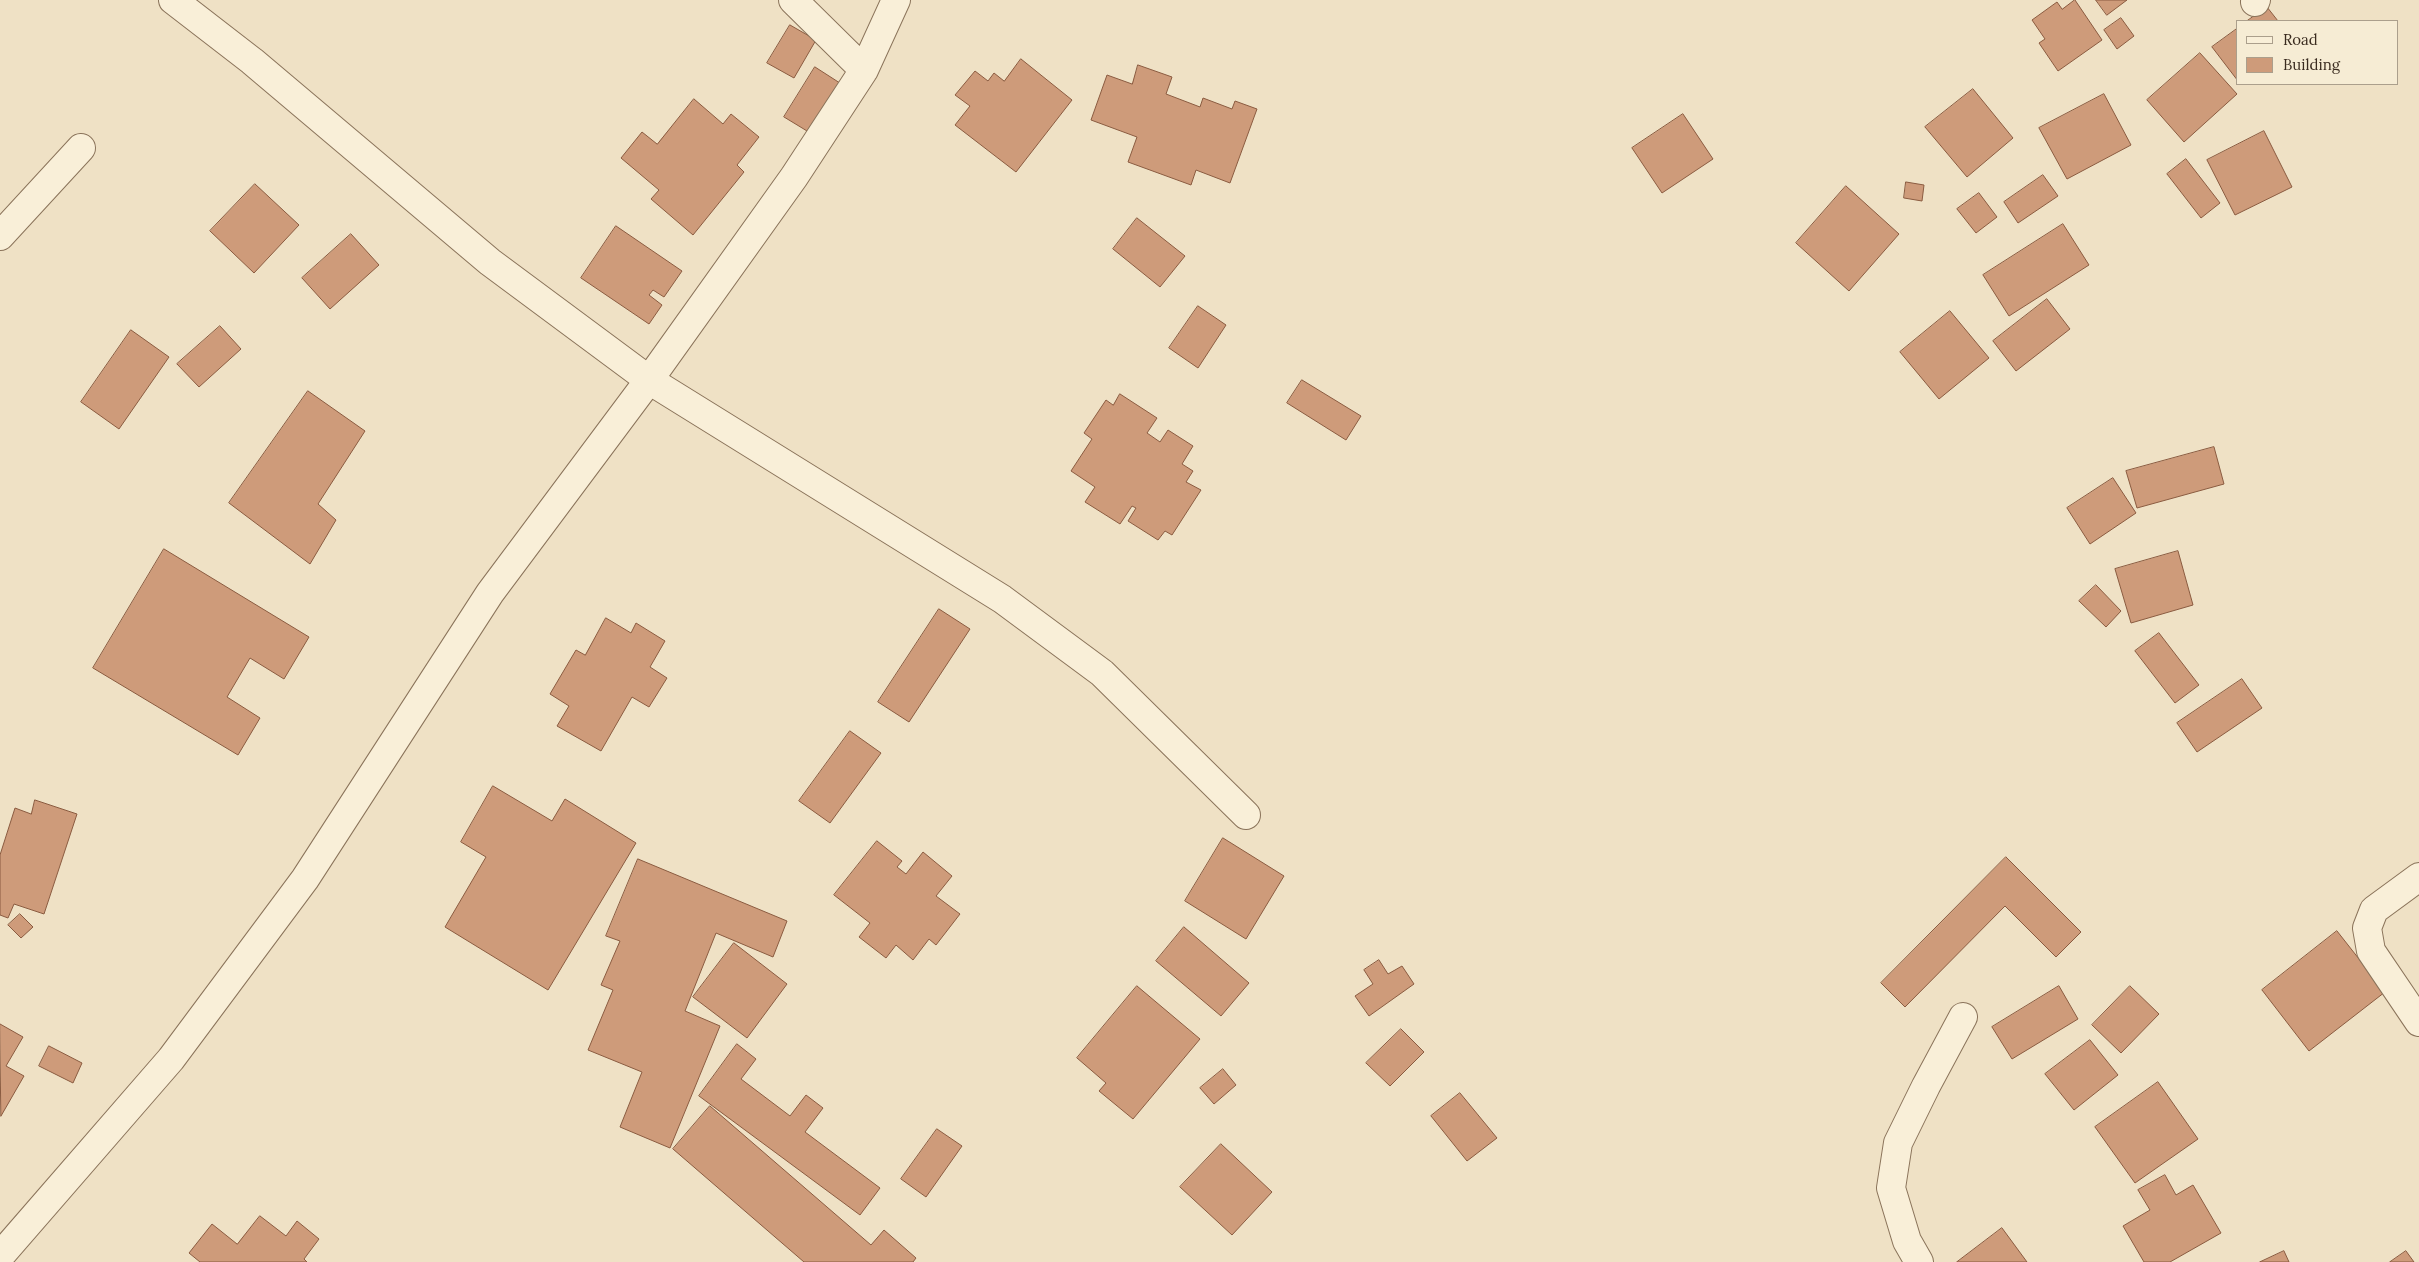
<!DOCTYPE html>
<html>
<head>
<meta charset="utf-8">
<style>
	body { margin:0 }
	#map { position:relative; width:2419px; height:1262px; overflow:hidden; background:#efe1c5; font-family:Lora,serif }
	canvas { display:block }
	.legend { position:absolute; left:2236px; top:20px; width:162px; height:65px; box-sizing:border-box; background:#f6ecd4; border:1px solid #ab9f8c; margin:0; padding:6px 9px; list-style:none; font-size:15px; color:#3a2b1f }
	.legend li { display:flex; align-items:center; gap:10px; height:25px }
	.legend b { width:25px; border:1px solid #ab9f8c }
</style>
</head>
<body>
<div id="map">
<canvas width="2419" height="1262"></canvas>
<ul class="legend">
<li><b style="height:6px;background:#f9efd8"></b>Road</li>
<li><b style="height:14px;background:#ce9b7a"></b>Building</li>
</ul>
</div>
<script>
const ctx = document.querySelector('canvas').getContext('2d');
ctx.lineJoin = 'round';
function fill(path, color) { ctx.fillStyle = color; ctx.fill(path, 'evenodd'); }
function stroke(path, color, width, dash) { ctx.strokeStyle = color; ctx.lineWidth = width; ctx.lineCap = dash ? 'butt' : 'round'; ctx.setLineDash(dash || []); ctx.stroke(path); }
const building = new Path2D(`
	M2075 0 2102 40 2058 71 2039 43 2045 39 2032 20 2057 2 2062 9Z
	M2096 0H2127L2107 15Z
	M2267 7 2278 21H2247Z
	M2121 18 2134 36 2117 49 2104 30Z
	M790 25 816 40 794 78 767 63Z
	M2238 28V81L2212 47Z
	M2200 53 2237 94 2184 142 2147 100Z
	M1021 59 1072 100 1016 172 955 125 970 106 955 95 975 71 988 81 994 73 1004 81Z
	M1138 65 1172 77 1166 94 1200 107 1203 98 1232 109 1235 101 1257 109 1230 183 1196 170 1191 185 1128 162 1137 137 1091 120 1107 75 1132 84Z
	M815 67 843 85 812 134 784 117Z
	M1973 89 2013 138 1967 177 1925 127Z
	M2104 94 2131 145 2067 179 2039 128Z
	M694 99 723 124 731 114 759 137 737 165 744 172 693 235 651 199 659 190 621 158 642 132 657 144Z
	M1683 114 1713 159 1662 193 1632 148Z
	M2264 131 2292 187 2235 215 2207 160Z
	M2186 159 2220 203 2201 218 2167 174Z
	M2043 175 2058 196 2018 223 2004 202Z
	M1906 182 1924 185 1922 201 1904 198Z
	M255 184 299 225 254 273 210 231Z
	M1846 186 1899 234 1849 291 1796 243Z
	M1979 193 1997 217 1976 233 1957 209Z
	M1137 218 1185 256 1160 287 1113 249Z
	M2063 224 2089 265 2009 316 1983 275Z
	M616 226 682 271 664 297 653 290 649 295 662 305 649 324 581 278Z
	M351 234 379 265 330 309 302 278Z
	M2047 299 2070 329 2016 371 1993 341Z
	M1198 306 1226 325 1198 368 1169 348Z
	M1950 311 1989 358 1939 399 1900 352Z
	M220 326 241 349 199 387 177 364Z
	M131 330 169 357 119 429 81 402Z
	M1302 380 1361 416 1346 440 1287 403Z
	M308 391 365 431 318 504 336 520 310 564 229 503Z
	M1120 394 1157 418 1147 433 1160 442 1168 430 1193 446 1182 464 1193 471 1186 482 1201 490 1172 535 1165 531 1158 540 1128 521 1136 508 1132 506 1120 524 1085 502 1095 487 1071 471 1092 439 1084 433 1106 400 1113 405Z
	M2214 447 2224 484 2137 508 2126 471Z
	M2113 478 2136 513 2090 544 2067 508Z
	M164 549 309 637 284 679 250 658 227 697 260 718 238 755 93 668Z
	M2178 551 2193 605 2131 623 2115 569Z
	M2096 585 2121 611 2106 627 2079 601Z
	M939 609 970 629 909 722 878 702Z
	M606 618 631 633 636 623 665 641 650 667 667 678 649 707 632 697 601 751 557 726 569 706 550 694 576 650 585 655Z
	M2159 633 2199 685 2175 703 2135 651Z
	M2242 679 2262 708 2197 752 2177 723Z
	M850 731 881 753 830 823 799 801Z
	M493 786 552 821 565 799 636 843 548 990 445 927 486 857 461 842Z
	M35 800 77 814 44 914 14 904 8 918 0 915V855L15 808 31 814Z
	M1223 838 1284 876 1246 939 1185 901Z
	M877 841 902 861 897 867 906 874 923 852 952 876 936 896 960 914 936 945 929 939 913 960 896 945 886 958 859 937 870 923 834 895Z
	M2006 857 2081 932 2056 957 2005 906 1905 1007 1881 983Z
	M638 859 787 921 773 957 716 933 685 1011 720 1026 670 1148 620 1127 642 1072 588 1050 613 990 601 985 620 941 606 936Z
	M20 914 33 927 21 938 8 925Z
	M1184 927 1249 983 1221 1016 1156 961Z
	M2337 931 2385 992 2309 1051 2262 990Z
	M734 943 787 984 747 1038 693 997Z
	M1379 960 1388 974 1402 966 1414 984 1369 1016 1355 996 1373 984 1364 970Z
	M1137 986 1200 1039 1133 1119 1099 1091 1106 1083 1077 1058Z
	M2059 986 2078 1019 2012 1059 1992 1027Z
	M2130 986 2159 1014 2121 1053 2092 1025Z
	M0 1024 23 1037 6 1066 24 1076 1 1116Z
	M1401 1029 1424 1052 1390 1086 1366 1063Z
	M2090 1040 2118 1075 2074 1110 2045 1074Z
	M737 1044 756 1059 741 1079 790 1116 806 1095 823 1108 805 1132 880 1188 860 1215 699 1096Z
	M49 1046 82 1063 73 1083 39 1066Z
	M1223 1069 1236 1085 1214 1104 1200 1088Z
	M2158 1082 2198 1139 2135 1183 2095 1127Z
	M1460 1093 1497 1138 1467 1161 1431 1116Z
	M710 1106 871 1245 884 1230 916 1258 913 1262H804L673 1149Z
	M937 1129 962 1146 926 1197 901 1179Z
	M1221 1144 1272 1192 1232 1235 1180 1187Z
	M2165 1175 2176 1195 2193 1185 2221 1233 2170 1262H2144L2123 1226 2150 1210 2138 1190Z
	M260 1216 286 1236 297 1221 319 1239 304 1259 307 1262H200L189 1253 212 1224 237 1244Z
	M2002 1228 2027 1262H1957Z
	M2284 1251 2289 1262H2260Z
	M2406 1251 2414 1262H2390Z`);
const minor = new Path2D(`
	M173 0 252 61 490 262 649 380 1002 599 1102 673 1246 815
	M793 0 864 70
	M2255 2 2256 0
	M0 236 81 148
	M2419 877 2374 910 2367 928 2371 951 2419 1022
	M0 1256 171 1059 305 879 490 593 649 380 794 177 864 70 896 0
	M1919 1262 1907 1241 1891 1188 1898 1143 1926 1086 1963 1017`);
fill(building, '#ce9b7a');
stroke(building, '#8a5b40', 1);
stroke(minor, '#8a735a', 30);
stroke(minor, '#f9efd8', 28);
</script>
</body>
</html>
